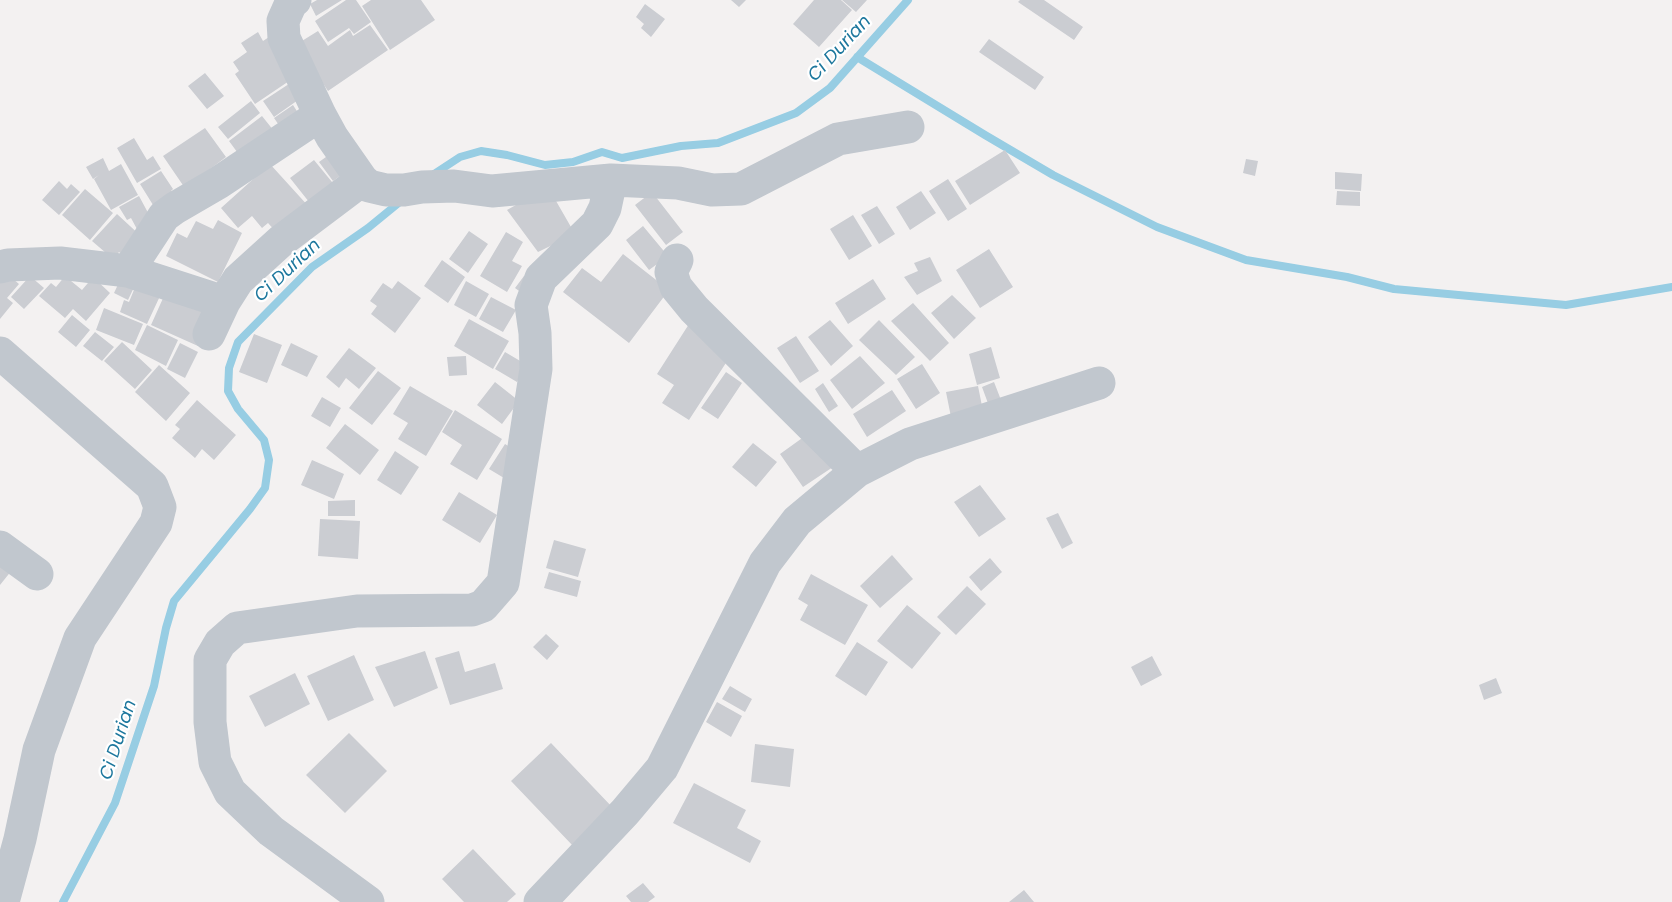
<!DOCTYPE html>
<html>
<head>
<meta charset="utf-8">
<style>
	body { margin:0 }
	canvas { display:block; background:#f3f1f1 }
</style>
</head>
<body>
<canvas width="1672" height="902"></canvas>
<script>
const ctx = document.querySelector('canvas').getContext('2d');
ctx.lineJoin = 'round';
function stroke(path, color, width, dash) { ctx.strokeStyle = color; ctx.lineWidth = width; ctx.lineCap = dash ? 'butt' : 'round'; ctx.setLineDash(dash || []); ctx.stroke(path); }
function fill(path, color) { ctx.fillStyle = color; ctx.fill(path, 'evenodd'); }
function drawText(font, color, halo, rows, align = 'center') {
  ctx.font = font + ' Poppins,sans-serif'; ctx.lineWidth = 4.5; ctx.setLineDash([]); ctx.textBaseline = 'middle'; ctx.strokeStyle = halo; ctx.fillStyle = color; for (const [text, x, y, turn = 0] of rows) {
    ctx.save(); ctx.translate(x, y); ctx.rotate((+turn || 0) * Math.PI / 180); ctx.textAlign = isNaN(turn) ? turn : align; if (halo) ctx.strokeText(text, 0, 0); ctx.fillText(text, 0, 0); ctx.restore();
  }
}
const stream = new Path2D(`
	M857 57 985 135 1053 175 1157 227 1246 260 1347 277 1394 289 1566 305 1672 287
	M431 176 460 157 481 151 507 155 545 165 573 162 602 152 622 158 681 146 718 143 796 113 830 88 908 0
	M63 902 115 803 154 686 166 628 174 601 250 509 265 488 269 460 264 440 238 409 228 391 229 368 238 342 312 267 368 228 401 201`);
const building = new Path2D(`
	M317 0H342L316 16 310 4Z
	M346 0H356L371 22 354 34 349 28 328 42 315 21Z
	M371 0H421L435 20 390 50 362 6Z
	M731 0H746L739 7Z
	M814 0H841L852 10 819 47 793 24Z
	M842 0H867L856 12Z
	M1020 0H1044L1083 27 1074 40 1018 2Z
	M645 4 665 19 651 37 641 28 644 24 636 17Z
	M370 25 388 50 328 91 297 44 318 31 328 46 350 30 353 36Z
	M258 32 263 41 272 35 298 75 255 104 235 74 239 71 233 62 247 52 241 43Z
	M989 39 1044 77 1035 90 979 52Z
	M205 73 224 96 207 109 188 86Z
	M298 78 308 93 274 117 263 101Z
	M251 101 260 113 228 139 218 127Z
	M293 105 302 119 283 131 274 118Z
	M262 116 274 131 240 156 229 141Z
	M205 128 226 157 210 169 217 179 191 197 163 156Z
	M134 138 147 160 153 156 161 169 137 183 117 148Z
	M337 149 351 168 333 181 319 162Z
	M1005 150 1020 173 970 205 955 181Z
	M103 158 109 171 121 164 138 195 111 210 94 179 99 175 93 179 86 167Z
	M1246 159 1258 161 1255 176 1243 173Z
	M314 160 341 193 317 212 290 178Z
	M270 164 310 208 279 235 268 223 262 228 252 216 238 228 221 208Z
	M161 171 173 189 171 191 177 201 158 213 140 184Z
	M1335 172 1362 174 1361 191 1335 189Z
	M948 179 967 209 948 221 929 191Z
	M59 181 67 189 71 184 80 192 59 215 42 200Z
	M548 187 575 234 538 252 507 210Z
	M85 189 113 213 90 240 62 215Z
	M921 191 936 213 910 230 896 207Z
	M1337 191 1360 192V206L1336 205Z
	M652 192 683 232 666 245 635 205Z
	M139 196 153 222 138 231 131 218 127 220 119 207Z
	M877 206 895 234 879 244 861 215Z
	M117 214 143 238 126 258 119 252 113 259 92 241Z
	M853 215 872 246 849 260 830 229Z
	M218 220 242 233 218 282 166 256 177 233 187 238 196 221 213 229Z
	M643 226 668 256 649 270 626 240Z
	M469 231 488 244 468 273 449 259Z
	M506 232 523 242 512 261 522 266 507 292 480 276Z
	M989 249 1013 287 980 308 956 270Z
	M623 254 669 290 629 343 563 292 582 268 601 282Z
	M930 257 942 281 917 295 904 277 918 271 914 263Z
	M442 260 465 277 448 303 424 286Z
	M7 274 19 284 7 298 13 303 0 319V282Z
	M123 274 137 281 128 300 114 293Z
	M30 276 44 288 24 309 11 297Z
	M65 276 82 290 93 277 110 293 86 321 73 309 65 318 39 296 51 283 56 287Z
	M524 276 535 284 526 296 515 288Z
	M873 279 886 299 848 324 835 303Z
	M398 281 421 298 395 333 371 314 377 306 370 301 383 283 392 289Z
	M466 281 489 294 476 317 454 305Z
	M136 285 160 296 147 324 120 312 124 300 129 302Z
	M952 295 976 318 954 339 931 313Z
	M164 296 216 308 198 346 151 325Z
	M491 297 516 310 503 332 479 319Z
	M913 303 949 343 930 361 891 321Z
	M104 308 143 324 134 345 96 330Z
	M72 315 90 330 76 347 58 332Z
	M469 319 509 341 493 369 454 346Z
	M830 320 853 346 831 366 808 337Z
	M879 320 915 357 896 375 859 340Z
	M689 324 733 352 689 420 662 403 674 385 657 374Z
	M147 325 178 340 166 366 135 350Z
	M95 332 114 347 102 361 83 346Z
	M254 334 282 345 267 383 239 372Z
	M796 336 819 371 800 383 777 348Z
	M122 342 152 370 135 389 104 361Z
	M180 343 198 352 185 378 167 369Z
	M291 343 318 356 307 377 281 365Z
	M991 347 1000 378 977 385 969 354Z
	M349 348 376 368 359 389 346 378 339 388 326 377Z
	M505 352 527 365 517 382 495 369Z
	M466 356 467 375 449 376 447 357Z
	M860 356 885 383 852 409 830 380Z
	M922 364 940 393 916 409 897 379Z
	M159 365 190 393 166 421 135 392Z
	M378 371 401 388 372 425 349 408Z
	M726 372 742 383 718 419 701 408Z
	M495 382 519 401 502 424 477 405Z
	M994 382 1001 400 989 406 982 387Z
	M823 383 838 406 829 412 815 389Z
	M410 386 453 411 426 456 398 439 408 423 393 414Z
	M978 386 983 411 951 417 946 392Z
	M892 390 906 411 867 437 853 414Z
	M322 397 341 408 330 427 311 416Z
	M197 400 236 435 214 460 202 449 195 458 172 438 180 429 175 425Z
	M455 410 502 439 477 480 450 464 462 445 442 432Z
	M345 424 379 450 360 475 326 448Z
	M812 431 836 465 803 487 780 454Z
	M753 443 777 462 756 487 732 467Z
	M505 444 520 453 504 478 489 469Z
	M395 451 419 467 401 495 377 480Z
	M312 460 344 474 334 499 301 485Z
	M980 485 1006 519 979 537 954 502Z
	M459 492 497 515 480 543 442 520Z
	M355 500V516H328V501Z
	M1058 513 1073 543 1062 549 1046 518Z
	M320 519 360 521 358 559 318 556Z
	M554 540 586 549 578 577 546 568Z
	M0 552 16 565 0 585Z
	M892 555 913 579 880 608 860 586Z
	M990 558 1002 572 981 591 969 577Z
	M549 572 581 581 577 597 544 588Z
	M811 574 868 605 845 645 800 620 808 605 798 599Z
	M967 586 986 604 956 635 937 617Z
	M907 605 941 633 912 669 877 641Z
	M546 634 559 646 547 660 533 647Z
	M857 642 888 662 866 696 835 676Z
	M425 651 438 688 394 707 375 667Z
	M459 651 465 672 495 663 503 689 450 705 435 658Z
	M354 655 374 700 328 721 307 676Z
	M1152 656 1162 675 1141 686 1131 667Z
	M295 673 310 704 265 727 249 696Z
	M1496 678 1502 693 1484 700 1479 685Z
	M730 686 752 699 745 712 722 699Z
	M717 702 742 716 731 737 706 722Z
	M349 733 387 771 345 813 306 775Z
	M551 743 614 809 574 847 511 781Z
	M755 744 794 749 790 787 751 782Z
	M694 783 746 810 737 828 761 841 750 863 673 823Z
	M473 849 516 894 507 902H464L442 879Z
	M643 883 655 897 648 902H631L626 896Z
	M1024 890 1034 902H1009Z`);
const street = new Path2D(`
	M295 0 291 3 283 21 284 38 320 115 332 137 362 180 369 186 386 190H404L422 187 454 186 492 191 611 180 678 183 712 190 741 189 838 139 908 127
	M677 260 671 272 676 287 694 309 857 471
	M0 267 8 265 60 263 128 271 224 302
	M128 271 164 216 175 208 218 183 320 115
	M209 334 224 302 238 280 281 241 362 180
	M0 353 152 486 160 507 156 523 80 638 39 750 20 839 3 902
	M0 547 37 574
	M368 902 271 831 230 792 215 762 210 722V660L220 643 237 628 357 611 472 610 483 606 503 583 536 369 535 333 531 305 541 278 597 224 605 208 611 180
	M540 902 625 812 662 768 765 563 797 521 857 471 910 444 1099 383`);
const waterNames = [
	["Ci Durian",840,49,-47],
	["Ci Durian",288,271,-43],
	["Ci Durian",119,740,-72]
];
stroke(stream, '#97cde3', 8);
fill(building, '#cbcdd2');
stroke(street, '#c1c7ce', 33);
drawText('italic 18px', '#1d779d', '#fff', waterNames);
</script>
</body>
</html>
